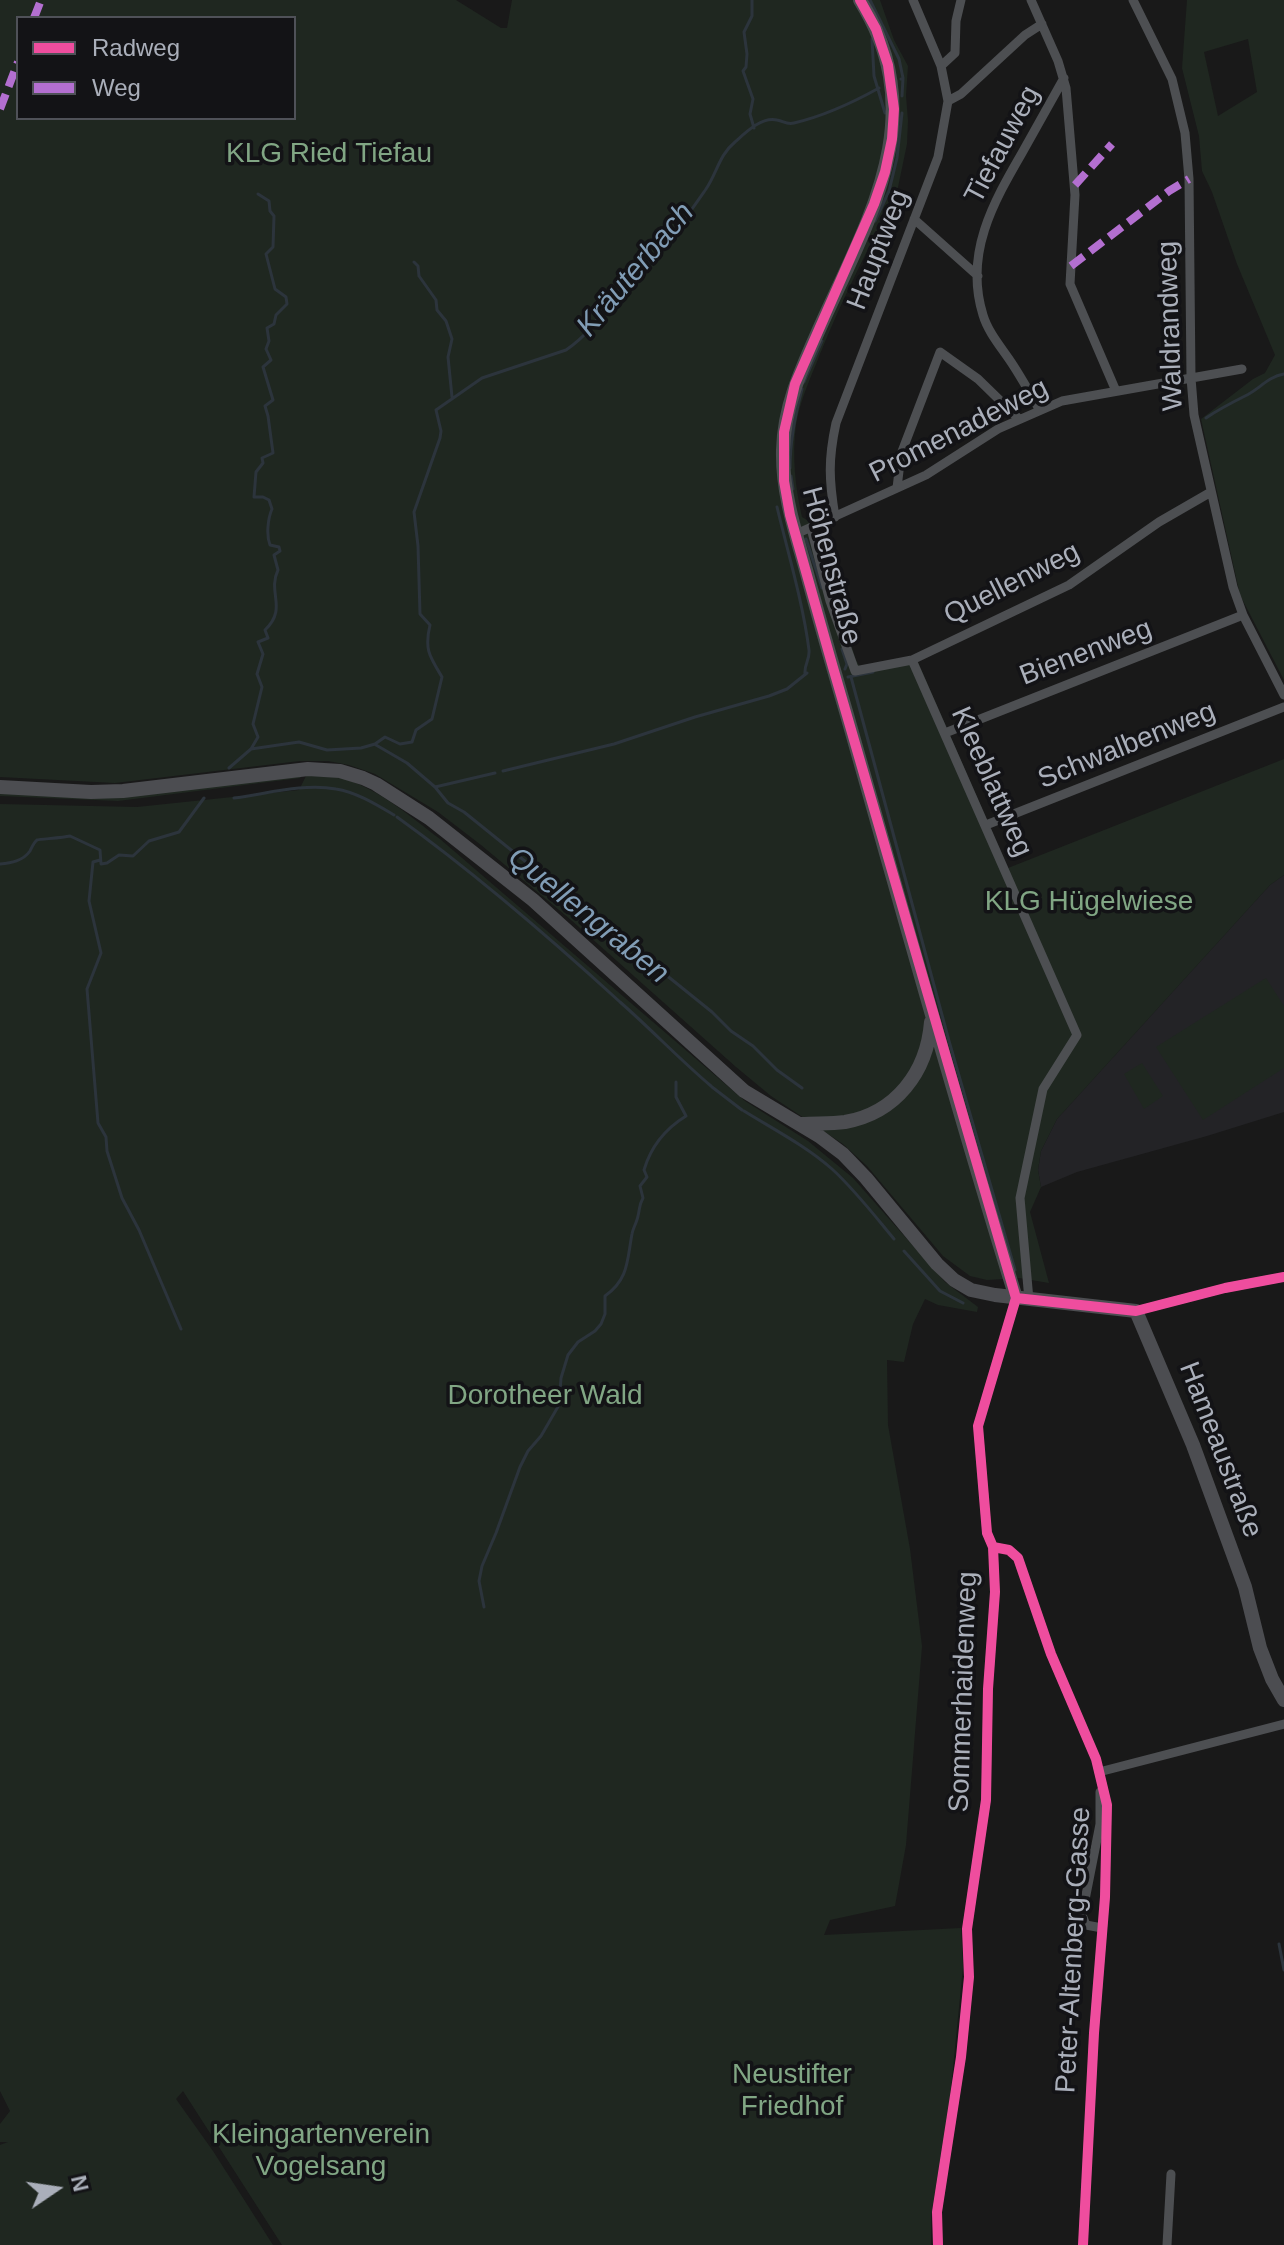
<!DOCTYPE html>
<html>
<head>
<meta charset="utf-8">
<style>
	body { margin:0 }
	#map { position:relative; width:1284px; height:2245px; overflow:hidden; background:#191919; font-family:Arial,sans-serif }
	canvas { display:block }
	.legend { position:absolute; left:16px; top:16px; width:280px; height:104px; box-sizing:border-box; background:#131316; border:2px solid #4f5158; margin:0; padding:10px 14px; list-style:none; font-size:24px; color:#aaafba }
	.legend li { display:flex; align-items:center; gap:16px; height:40px }
	.legend b { width:40px; border:2px solid #4f5158 }
	.north { position:absolute; left:16px; top:2149px; width:80px; height:80px; -webkit-text-stroke:6px #131316; paint-order:stroke; rotate:77deg; font-size:22px; font-weight:700; line-height:32px; text-align:center; color:#aaafba }
	.north::after { content:''; display:block; margin:auto; width:28px; height:36px; background:#aaafba; clip-path:polygon(50% 0,100% 100%,50% 72%,0 100%) }
</style>
</head>
<body>
<div id="map">
<canvas width="1284" height="2245"></canvas>
<ul class="legend">
<li><b style="height:10px;background:#ef4d9e"></b>Radweg</li>
<li><b style="height:10px;background:#b36fd0"></b>Weg</li>
</ul>
<div class="north">N</div>
</div>
<script>
const ctx = document.querySelector('canvas').getContext('2d');
ctx.lineJoin = 'round';
function fill(path, color) { ctx.fillStyle = color; ctx.fill(path, 'evenodd'); }
function stroke(path, color, width, dash) { ctx.strokeStyle = color; ctx.lineWidth = width; ctx.lineCap = dash ? 'butt' : 'round'; ctx.setLineDash(dash || []); ctx.stroke(path); }
function drawText(font, color, halo, rows, align = 'center') {
  ctx.font = font + ' Arial,sans-serif'; ctx.lineWidth = 7; ctx.setLineDash([]); ctx.textBaseline = 'middle'; ctx.strokeStyle = halo; ctx.fillStyle = color; for (const [text, x, y, turn = 0] of rows) {
    ctx.save(); ctx.translate(x, y); ctx.rotate((+turn || 0) * Math.PI / 180); ctx.textAlign = isNaN(turn) ? turn : align; if (halo) ctx.strokeText(text, 0, 0); ctx.fillText(text, 0, 0); ctx.restore();
  }
}
const built = new Path2D(`
	M1284 875V1112L1207 1136 1077 1172 1041 1187 1038 1170 1041 1151 1057 1119 1270 885Z`);
const green = new Path2D(`
	M0 0H456L501 28H507L512 0H880L894 40 908 66 906 96 908 121 907 144 897 192C870 245 842 299 820 354 811 377 800 400 796 425 792 456 795 486 802 517L810 522 818 537 856 660 860 667 915 655 1008 868 1284 759V875L1270 885 1057 1119 1041 1151 1038 1170 1041 1187 1030 1212 1049 1283 1019 1278 987 1280 970 1276 943 1256 867 1166 843 1144 771 1096 736 1067 571 920 481 845 438 812 375 774 349 765 328 761H300L115 783 0 777ZM18 18H294V118H18Z
	M1187 0H1284V680L1240 595 1201 419 1253 379 1265 373 1275 355 1237 264 1212 192 1202 171 1199 136 1182 68ZM1248 39 1257 92 1218 116 1204 52Z
	M304 774 300 778 118 801 0 796V792Z
	M307 774C315 775 324 775 332 776 373 783 408 815 440 839L745 1101 808 1141 853 1178 945 1282 978 1307 977 1312 938 1305 925 1299 913 1324 904 1362 887 1360 888 1425 910 1549 922 1646 906 1845 895 1906 830 1920 824 1935 961 1928 963 1967 950 2098 931 2217V2245H282L183 2091 176 2099 213 2151 273 2245H0V2145L8 2142H0V2124L10 2111 0 2091V804L137 807 299 790Z
	M1266 978 1284 1006V1068L1203 1120 1156 1047Z
	M1142 1063 1163 1096 1144 1109 1124 1074Z`);
const stream = new Path2D(`
	M752 0V16L744 32 747 54 746 67 743 71 753 99 750 114 754 128
	M870 0 899 59 903 78 901 79
	M872 39 874 76 885 113
	M902 96 903 78
	M875 221 889 191 897 158 902 113
	M414 262 418 266 419 276 436 300 437 310 446 321 452 339 448 357 452 397
	M804 382 822 341
	M1206 418C1219 409 1231 403 1245 396 1260 389 1267 377 1284 374
	M790 468C790 441 795 415 802 389
	M791 476 793 489
	M777 507C788 553 803 603 809 650 810 660 804 664 805 674
	M806 539 822 588
	M842 649 847 664 845 669
	M848 677 873 672
	M851 677 949 1041 1015 1270
	M376 745 407 763 435 787 448 803 464 812 712 1012 731 1031 753 1046 777 1070 802 1088
	M251 749 258 737 253 724 262 687 257 674 263 654 258 642 268 638 265 630C288 608 267 593 278 570L274 555 280 551 279 547 270 545C266 535 268 518 272 509L269 500 263 497H254L256 472 263 463 262 458 273 453 268 416 265 406 273 400 263 367 271 360 266 349 269 341 267 328 274 324 276 315 287 304 286 297 275 289 266 254 273 247 274 216 270 211 269 201 258 194
	M229 768 251 749 299 742 327 750 361 748 375 744 385 737 400 744 412 742 416 730 432 719 442 677C430 657 424 650 430 625L420 614 418 546 414 512 440 438 441 431 436 410 482 378 566 350C598 328 606 302 630 277 637 270 647 265 654 257 673 237 690 212 706 189 717 173 719 155 735 142 745 133 762 116 777 120 784 121 786 125 794 123 824 116 852 103 879 88
	M503 771 614 744 695 717 769 696 787 689 807 673
	M435 787 495 773
	M234 798C266 794 303 783 336 789 356 792 377 805 394 815
	M397 817C475 873 549 937 620 1002 651 1029 679 1059 711 1086
	M100 860 93 862 89 901 101 953 87 989 98 1123 106 1137 107 1151 122 1198 139 1230 181 1329
	M0 864C11 863 23 861 30 851 31 849 34 842 37 840 40 839 62 838 70 836L100 850 101 864 107 863 119 855 133 856 149 841 179 832 204 798
	M712 1087 742 1110
	M744 1111C773 1129 806 1146 832 1169 855 1190 874 1215 894 1239
	M904 1251 940 1291 963 1303
	M484 1607 479 1581 482 1566 496 1533 520 1467 528 1451 541 1436 559 1405 561 1378 568 1355 578 1342 595 1331 601 1324 605 1314V1296C629 1279 627 1260 632 1234 633 1228 637 1222 638 1216 640 1208 639 1205 643 1198L640 1186 647 1177 644 1170C651 1146 665 1129 686 1116L676 1097V1082
	M1279 1944 1284 1970`);
const street = new Path2D(`
	M1031 0 1058 61 1066 88 1075 195 1070 284 1116 391
	M1133 0 1172 79 1185 133 1189 179 1191 378 1194 415 1233 587 1243 615 1284 695
	M941 66 955 53 956 21 961 0
	M948 101 961 94 1025 35 1042 24
	M914 219 978 276
	M1039 409C1030 393 1021 377 1011 362 1001 347 988 332 983 315 964 254 993 203 1022 153 1036 128 1050 103 1064 78
	M897 488 901 454 940 352 978 379 1019 419
	M835 517C829 480 828 460 836 423L938 157 948 101 941 66 913 0
	M811 528 830 601 855 671 912 660 1069 585 1159 522 1211 492
	M796 534 926 475 998 429 1062 401 1242 369
	M912 660 1077 1035 1043 1089 1020 1198 1029 1300
	M945 733 1243 615
	M986 825 1284 707
	M1136 1311 1225 1288 1284 1277
	M993 1547 1009 1550 1018 1558 1051 1654 1096 1759 1107 1805 1105 1897 1094 2033 1083 2245
	M1099 1772 1284 1724
	M1100 1792V1824L1082 1915 1086 1925 1102 1928
	M938 2245 937 2212 961 2057 969 1977 967 1929 986 1800 988 1689 995 1592 993 1547 987 1533 978 1426 1016 1298
	M1167 2245 1171 2174`);
const secondary = new Path2D(`
	M860 0C934 118 866 223 817 334 800 372 784 408 783 450 782 492 795 531 806 570 819 619 833 667 847 715 902 909 956 1104 1016 1298
	M0 787 91 792 123 791 308 769 340 771 363 778 376 784 429 818 533 900 744 1091 819 1136 843 1154 866 1178 937 1264 954 1280 971 1290 995 1295 1136 1311 1193 1445 1245 1587 1260 1648 1272 1679 1284 1700
	M802 1124C816 1123 830 1124 845 1122 896 1113 927 1072 931 1022`);
const quiet = new Path2D(`
	M34 18 41 0
	M0 109 18 62
	M1075 185 1112 144
	M1071 266 1169 191 1189 179`);
const cycleway = new Path2D(`
	M860 0 876 29 888 65 894 109 892 139 885 172 874 204 795 384 784 432V481L790 515 832 664 1016 1298 978 1426 987 1533 993 1547 995 1592 988 1689 986 1800 967 1929 969 1977 961 2057 937 2212 938 2245
	M1016 1298 1136 1311 1225 1288 1284 1277
	M993 1547 1009 1550 1018 1558 1051 1654 1096 1759 1107 1805 1105 1897 1094 2033 1083 2245`);
const streetNames = [
	["Tiefauweg",1003,145,-62],
	["Hauptweg",879,250,-69],
	["Waldrandweg",1171,326,-92],
	["Promenadeweg",959,431,-27],
	["Höhenstraße",831,566,75],
	["Quellenweg",1012,584,-27],
	["Bienenweg",1086,653,-21],
	["Schwalbenweg",1127,746,-22],
	["Kleeblattweg",991,782,66],
	["Hameaustraße",1220,1450,69],
	["Sommerhaidenweg",964,1692,-88],
	["Peter-Altenberg-Gasse",1074,1950,-87]
];
const parkNames = [
	["KLG Ried Tiefau",329,154],
	["KLG Hügelwiese",1089,902],
	["Dorotheer Wald",545,1396],
	["Neustifter",792,2075],
	["Friedhof",792,2107],
	["Kleingartenverein",321,2135],
	["Vogelsang",321,2167]
];
const waterNames = [
	["Kräuterbach",636,270,-50],
	["Quellengraben",588,916,39]
];
fill(built, '#232326');
fill(green, '#1f2720');
stroke(stream, '#2c343c', 3);
stroke(street, '#4d4f52', 9);
stroke(secondary, '#4c4d51', 14);
stroke(quiet, '#b36fd0', 8, [16, 8]);
stroke(cycleway, '#ef4d9e', 10);
drawText('28px', '#aaafba', '#131316', streetNames);
drawText('28px', '#81a684', '#131316', parkNames);
drawText('italic 30px', '#819db6', '#131316', waterNames);
</script>
</body>
</html>
